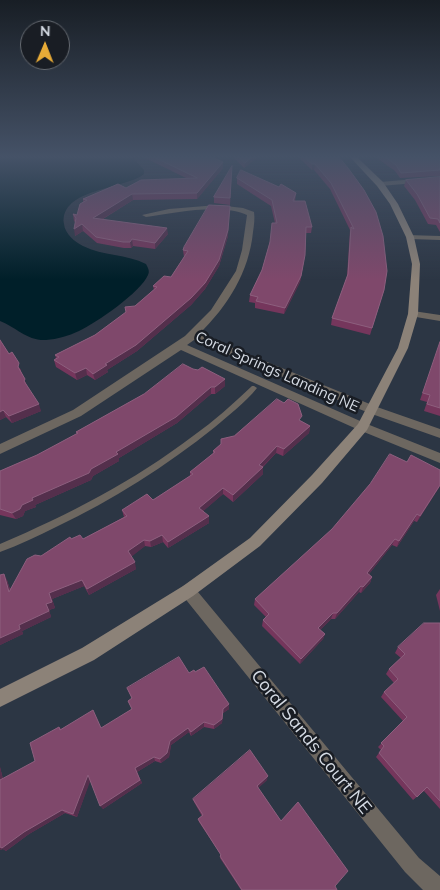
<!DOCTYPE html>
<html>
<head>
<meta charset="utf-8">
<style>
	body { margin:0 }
	#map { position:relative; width:440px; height:890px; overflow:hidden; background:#2c3644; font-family:Mulish,sans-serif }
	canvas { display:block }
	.north { position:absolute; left:20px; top:20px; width:50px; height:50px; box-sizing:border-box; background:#191d24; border:1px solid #646970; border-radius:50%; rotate:1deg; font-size:14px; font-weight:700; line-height:20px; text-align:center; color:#d4dae3 }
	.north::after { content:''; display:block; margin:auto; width:18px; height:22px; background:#e8ab37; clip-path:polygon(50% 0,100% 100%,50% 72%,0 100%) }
</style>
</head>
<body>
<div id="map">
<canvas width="440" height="890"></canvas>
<div class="north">N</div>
</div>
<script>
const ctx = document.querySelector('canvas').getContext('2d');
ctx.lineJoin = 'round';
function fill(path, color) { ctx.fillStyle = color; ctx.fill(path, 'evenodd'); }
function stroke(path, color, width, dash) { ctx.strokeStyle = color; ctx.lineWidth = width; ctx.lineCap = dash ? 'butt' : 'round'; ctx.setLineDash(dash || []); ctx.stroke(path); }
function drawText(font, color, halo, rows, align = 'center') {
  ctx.font = font + ' Mulish,sans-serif'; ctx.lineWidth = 5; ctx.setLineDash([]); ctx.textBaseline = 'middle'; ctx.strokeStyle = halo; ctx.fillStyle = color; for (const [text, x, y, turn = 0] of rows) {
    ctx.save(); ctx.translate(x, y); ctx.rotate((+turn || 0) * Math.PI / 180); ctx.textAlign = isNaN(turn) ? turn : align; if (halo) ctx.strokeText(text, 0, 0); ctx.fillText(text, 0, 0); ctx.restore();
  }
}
const water = new Path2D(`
	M0 156H131L144 170V174C127 189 59 188 64 224 65 234 75 242 83 246 103 256 127 254 146 264 148 268 150 271 148 275 141 292 96 323 79 331 68 336 58 339 46 340 27 341 16 327 0 321Z`);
const lane = new Path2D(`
	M252 386H254L257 388C246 402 229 415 215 427 166 466 113 500 56 527 38 536 19 545 0 552V544C68 515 134 481 193 436 214 421 233 404 252 386Z`);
const street = new Path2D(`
	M440 177V181L380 186 376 184 380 182Z
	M217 205 243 208 254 212C255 218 254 225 253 232 249 272 228 306 199 334L377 407 440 429V438L369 413 194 340 187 345 367 424 440 453V463L359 430 181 350 81 416 0 454V444L73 410 185 336 211 310 236 271 242 250 247 215C221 203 173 213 146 217L142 215 169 209Z
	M407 235 440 236V240L410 239H407Z
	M413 311 440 315V321L410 316V312Z
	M188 584 193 586 419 858 440 876V890H423L405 872 183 596 180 591 183 586Z`);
const secondary = new Path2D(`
	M349 156H356L383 182 398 204 414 237 420 264 418 314 408 348 367 430 322 483 260 546 193 596 94 660 0 707V689L82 648 183 586 250 538 312 475 358 424 398 348 408 314 412 264 406 237 390 204 377 186Z`);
const wall = new Path2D(`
	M141 156H210L223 162V168L197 199 133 200 103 219 168 234 155 249 133 246 131 248H124L97 243 83 231 75 236V222L74 221 73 214 77 215 83 202V199L126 188 186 178Z
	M232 156H259L244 168Z
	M297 156H338L384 290 370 335 331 325 332 318 347 277 350 230 330 189 314 170H312Z
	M374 156H440V176L400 178 395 171Z
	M232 166 230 205 214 203V197Z
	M440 177V232L436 225 428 224 415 200 404 186 406 180Z
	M237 178 279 187 296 193 295 201 312 227 311 233H306L305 255 300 282 284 314 255 308V303L249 302 250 295 262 270 275 223 271 206 237 184Z
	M228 236 219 266 205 289 191 305 137 351 107 370 108 372 95 380 87 375 77 380 56 367 54 360 56 358 55 355 95 335 135 306 154 290 153 286 171 277 184 257 183 250Z
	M0 340 9 354 21 370V371L27 386 41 411 12 423 6 417 0 420Z
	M440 342V416L424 411 427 402 420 400Z
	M225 386 215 394H211L177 423 119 458V461L93 476 91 480 35 505 36 507 25 511 23 516 16 519 0 515V471L37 455 77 434 76 432 144 394Z
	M301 421 310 426 309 433 283 456 276 453 263 467V474L233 502 223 494 203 511 209 523 168 548 163 542 151 547 145 546 131 556 136 569 89 595 84 586 52 599 55 608 49 610 51 617 22 631 23 634 0 645V575L7 580 10 589 41 556 71 539H83L124 517 122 510 153 500 190 476V472L213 454V451L221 444V439Z
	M407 462 440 470V486L417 522 414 521 397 547 392 545 369 574 372 577 370 583 361 593 359 592 335 619H331L320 630 325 634 323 639 300 664 262 626 263 620 266 617 254 605 255 599Z
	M440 589V611L436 595Z
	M440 623V809L424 791 413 800 376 757 381 750 378 747 403 721 381 697 384 692 394 683 386 674 389 669 401 658 395 653 398 647Z
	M195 672 229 704V709L223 713 222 723 214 729 204 727 191 736 189 732 171 745 169 757 161 763 155 761 137 772 142 783 103 809 90 780 77 817 65 813 29 834 6 851 3 849 0 850V767L3 779 35 761 59 727 61 729 102 728 132 709 128 701 132 699 127 688 189 673Z
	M267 780 258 788 281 821 337 890H241L220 858 221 855 199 822 198 819 202 816 194 802 193 799Z`);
const shadedWall = new Path2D(`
	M253 156H259L244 168 245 163Z
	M223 162V168L197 199V193Z
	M312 164H315L314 170H312Z
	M132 194 133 200 94 224 93 218Z
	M230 206 228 236 219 266 205 289 191 305 137 351 107 370 108 372 95 380 93 374 105 364Z
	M82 224 83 231 75 236 74 229Z
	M167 228 168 234 155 249V243Z
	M132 239 133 246 131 248 130 242Z
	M305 255 300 282 284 314 285 308Z
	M86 368 87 375 77 380 75 373Z
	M225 379V386L215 394V387Z
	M211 387V394L177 423 119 458V461L93 476 91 480 35 505 36 507 25 511 23 516 16 519 12 513 22 505 32 498 91 469Z
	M39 404 41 411 12 423 9 416Z
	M3 410 6 417 0 420V412Z
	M310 426 309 433 283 456 284 449Z
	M277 446 276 453 258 471 259 465Z
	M263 467V474L233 502V495Z
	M440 485V486L417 522 420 516Z
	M223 488V494L200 514 199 508Z
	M417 514 414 521 397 547 399 541Z
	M209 516V523L168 548V542Z
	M162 535 163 542 151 547 150 541Z
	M395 539 392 545 365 579 367 573Z
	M144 540 145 546 130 558 128 551Z
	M135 562 136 569 89 595 87 589Z
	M4 574 7 580 12 598 9 592Z
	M372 577 370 583 361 593 363 587Z
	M82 580 84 586 52 599 55 608 49 610 51 617 22 631 23 634 0 645V638L19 625 46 604 49 593Z
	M361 586 359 592 335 619 337 613Z
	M333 613 331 619 317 633 318 628Z
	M325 634 323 639 300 664 301 659Z
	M229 704V709L223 713 222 723 214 729V725L223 709Z
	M204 722V727L191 736V732Z
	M188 728 189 732 171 745 169 757 161 763 160 759 170 741Z
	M154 757 155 761 137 772 135 768Z
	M0 767 4 784 0 781Z
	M88 775 91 779 77 817 73 814Z
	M268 776 267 780 256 790 257 786Z
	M140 780 142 783 103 809 100 806Z
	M62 810 65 813 29 834 6 851 3 849 0 850V847L24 832Z`);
const building = new Path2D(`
	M152 156H210L223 162 197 193 132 194 93 218 167 228 155 243 132 239 130 242H123L96 237 82 224 74 229 76 218 73 214 77 215 80 204 87 200 83 199 118 184 126 188 141 180 197 178Z
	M238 156H253L245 163Z
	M304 156H338L348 168 364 190 376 212 383 236 387 271 384 290 372 328 332 318 348 274 351 227 354 229 331 183 315 164H312Z
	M384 156H440V170L401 173 396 165Z
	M232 166 230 198 214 197Z
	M241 170 279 187 281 184 296 193 293 201H305L312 227H306L305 255 301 276 285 308 256 301 258 297 250 295 262 270 270 242 272 223H277L272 200 237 178Z
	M440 177V223L438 219 430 218 417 194 406 180Z
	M209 205 230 206 228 230 219 260 205 283 191 298 136 345 105 364 107 365 93 374 86 368 75 373 54 360 59 357 55 355 95 335 126 312 125 307 135 306 157 287 153 286 164 276 171 277 188 251 183 250 184 247Z
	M0 340 9 354 12 352 19 363 18 367 25 379 24 381 39 404 9 416 3 410 0 412Z
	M440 342V408L427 404 430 395 423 393Z
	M183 364 193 369 198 370 202 367 225 379 215 387H211L176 417 116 452 118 454 91 469 89 473 32 498 33 500 22 505 20 509 12 513 0 509V471L37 455 78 433 76 432 144 394Z
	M277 399 284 403 288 399 298 404 302 416 299 420 310 426 284 449 277 446 259 465 263 467 233 495 223 488 199 508 209 516 168 542 162 535 150 541 144 540 128 551 135 562 87 589 82 580 49 593 52 602 46 604 49 611 19 625 20 629 0 638V575L4 574 9 592 27 559 35 555 41 556 70 537 71 539 80 535 83 539 127 516 122 510 147 494 153 500 193 474 190 472 215 452 213 451 221 444V439L234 436Z
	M390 454 407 462 411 455 440 470V485L420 516 417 514 399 541 395 539 367 573 372 577 363 587 361 586 337 613H333L318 628 325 634 301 659 263 620 269 614 255 599 332 529 370 484Z
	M424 623H440V801L427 787 417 797 379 753 384 746 381 743 407 717 384 692 398 679 389 669 405 654 398 647Z
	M179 657 189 673 194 670 195 672 204 667 229 704 223 709 222 719 214 725 204 722 191 732 188 728 170 741 167 753 160 759 154 757 135 768 140 780 100 806 88 775 73 814 62 810 24 832 2 848 0 847V780L35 761 30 743 59 727 60 730 93 710 101 728 132 709 128 701 132 698 127 688Z
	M250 750 268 776 257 786 281 821 298 802 348 871 335 886 337 890H242L220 856 221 855 198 819 203 815 193 799Z`);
const streetNames = [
	["Coral Springs Landing NE",277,372,24]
];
const nearStreetnames = [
	["Coral Sands Court NE",311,742,51]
];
fill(water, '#001f29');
fill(lane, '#6d6760');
fill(street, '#6d6760');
fill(secondary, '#8c8278');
fill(wall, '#75365c');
fill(shadedWall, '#542f4c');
fill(building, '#7f486b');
stroke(building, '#8d5f7e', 1);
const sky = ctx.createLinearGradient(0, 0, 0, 280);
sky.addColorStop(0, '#181e25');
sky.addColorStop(0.56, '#455267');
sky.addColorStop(1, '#45526700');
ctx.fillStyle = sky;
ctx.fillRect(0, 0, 440, 280);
drawText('15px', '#d4dae3', '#191d24', streetNames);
drawText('18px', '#d4dae3', '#191d24', nearStreetnames);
</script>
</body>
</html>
